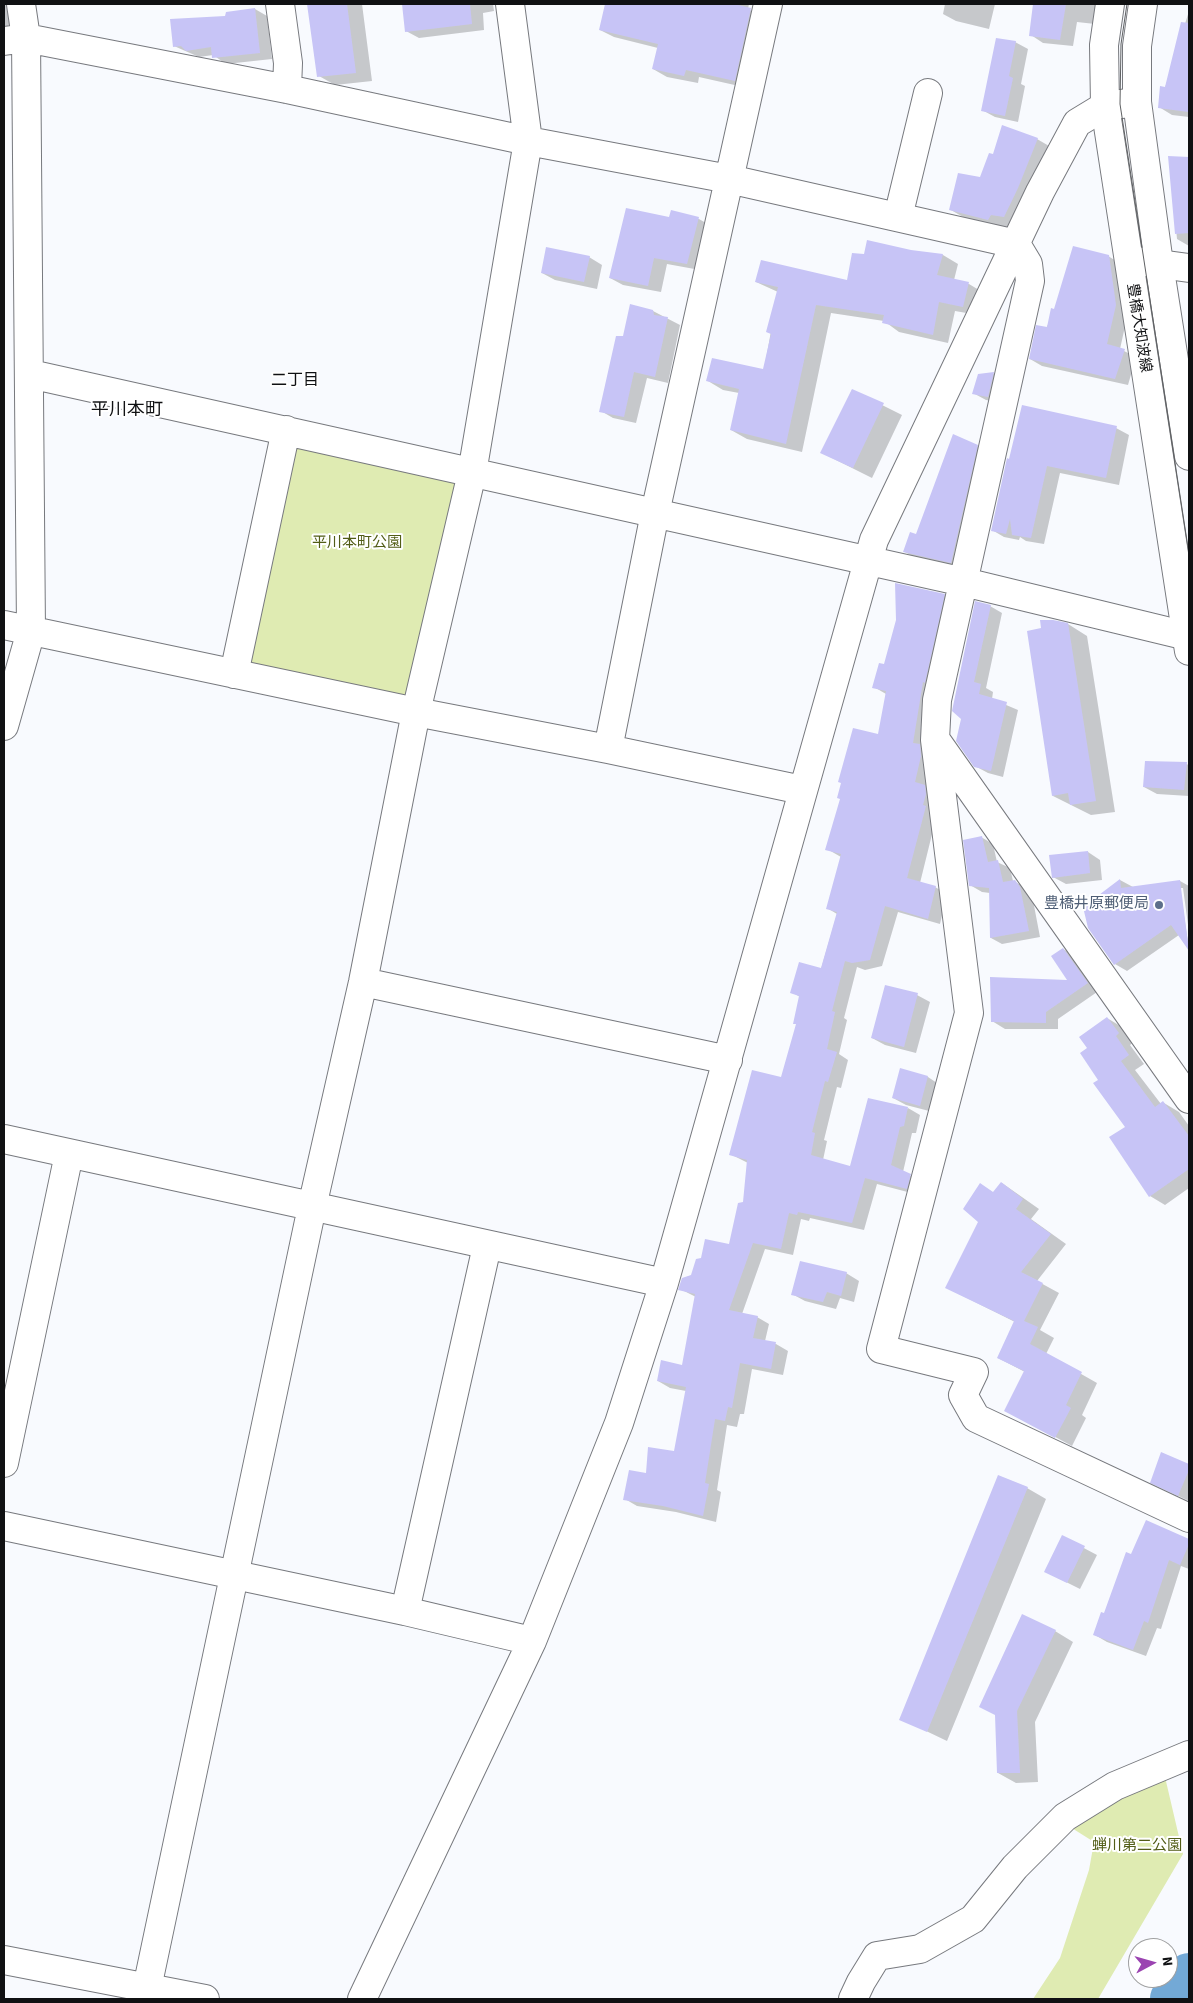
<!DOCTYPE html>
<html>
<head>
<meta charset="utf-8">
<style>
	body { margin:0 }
	#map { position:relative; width:1193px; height:2003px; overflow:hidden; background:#f8fafe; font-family:"Source Sans 3",sans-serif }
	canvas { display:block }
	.frame { position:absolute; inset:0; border:5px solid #101113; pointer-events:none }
	.north { position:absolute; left:1128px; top:1938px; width:50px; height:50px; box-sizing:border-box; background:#fff; border:1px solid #9fa0a1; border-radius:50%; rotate:84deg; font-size:14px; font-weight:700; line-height:20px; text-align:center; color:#101113 }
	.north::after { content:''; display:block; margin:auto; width:18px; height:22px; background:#9b44b1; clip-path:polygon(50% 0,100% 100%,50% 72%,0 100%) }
</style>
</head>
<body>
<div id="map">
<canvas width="1193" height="2003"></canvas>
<div class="frame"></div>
<div class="north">N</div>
</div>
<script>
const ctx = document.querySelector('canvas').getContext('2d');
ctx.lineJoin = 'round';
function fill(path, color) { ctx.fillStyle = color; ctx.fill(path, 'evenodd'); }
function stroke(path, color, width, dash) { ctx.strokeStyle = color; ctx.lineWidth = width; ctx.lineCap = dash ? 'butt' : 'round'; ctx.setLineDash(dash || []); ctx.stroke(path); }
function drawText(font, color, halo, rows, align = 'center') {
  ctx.font = font + ' "Source Sans 3","Noto Sans JP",sans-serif'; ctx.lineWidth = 4; ctx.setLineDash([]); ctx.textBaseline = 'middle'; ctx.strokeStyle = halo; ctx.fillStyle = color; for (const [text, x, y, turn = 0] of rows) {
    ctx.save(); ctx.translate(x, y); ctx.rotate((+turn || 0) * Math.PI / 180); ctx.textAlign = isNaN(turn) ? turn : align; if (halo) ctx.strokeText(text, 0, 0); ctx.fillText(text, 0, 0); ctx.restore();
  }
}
const green = new Path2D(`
	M286 430 455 469 466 490 421 690 394 704 234 674Z
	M1165 1777 1183 1854 1098 1999H1033L1060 1958 1089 1870 1094 1842 1067 1825Z`);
const shadow = new Path2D(`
	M4 4H7L10 30 4 31Z
	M308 4H362L372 81 335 85 319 76Z
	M403 4H493L494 11 483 13 484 30 419 38 406 31Z
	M606 4H749L748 9 764 17 748 88 699 77 698 83 667 77 653 69 658 48 614 37 600 30Z
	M945 4H995L989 29 956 21 943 14Z
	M1035 4H1098L1095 24 1077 22 1073 46 1043 43 1031 35Z
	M255 9 267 16 272 59 226 64 213 55 199 57 174 46 226 17Z
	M1189 11V117L1172 115 1159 107Z
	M1015 42 1028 49 1021 84 1025 86 1018 122 995 117 982 110Z
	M1037 139 1056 150 1008 230 970 221 951 210 981 178 994 155Z
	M1169 157 1189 158V246L1177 239Z
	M672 212 699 219 711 226 700 270 667 264 661 292 623 285 610 278 670 219Z
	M911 251 943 255 958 264 954 280 969 284 984 293 978 315 955 311 948 343 899 332 884 321 831 313 802 452 747 439 731 430 739 393 723 390 708 381 764 370 778 292 756 282 848 281 865 255Z
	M1108 256 1121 264 1128 313 1120 349 1136 357 1128 385 1042 366 1030 359 1055 311Z
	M589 257 602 265 597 289 555 280 542 273Z
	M653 311 680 325 668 383 647 378 636 423 613 418 601 411 624 338Z
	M994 373 1006 380 1001 403 986 400 973 393Z
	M852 390 902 415 872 478 822 453Z
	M1116 428 1129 435 1119 485 1060 473 1044 544 1026 541 1020 537 1019 540 1004 537 992 530 1008 460Z
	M977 446 989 453 963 569 917 559 905 552Z
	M944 595 956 602 933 764 927 787 937 793V814L920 883 935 887 947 894 940 924 898 912 882 966 865 970 857 967 844 1018 847 1020 839 1054 848 1060 841 1088 837 1087 824 1140 827 1141 823 1160 851 1168 908 1108 920 1115 916 1133H912L903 1172 922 1182 919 1195 877 1184 864 1230 810 1218 809 1221 801 1219 793 1255 765 1249 742 1314 757 1317 769 1324 765 1341 776 1344 788 1351 783 1375 752 1369 744 1414H740L737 1427 727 1425 717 1490 721 1492 716 1522 676 1512 637 1506 625 1499 647 1475 675 1452 686 1391 670 1388 658 1381 683 1366 696 1297 680 1289 692 1276 730 1246 744 1203 748 1163 730 1154 782 1079 797 1024 800 997 792 992 821 969 837 914 827 908 841 857 827 849 879 736 886 694 874 687 885 666Z
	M976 602 990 606 1002 613 986 688 993 692 992 699 1018 710 1003 777 988 773 975 766 962 719 953 710Z
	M1068 624 1087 636 1115 812 1091 815 1053 796Z
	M1186 764 1189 765V796L1157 794 1144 787Z
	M981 837 993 844 997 862 1010 868 1013 881 1027 888 1032 895 1040 937 1002 944 991 938 990 893 982 892 970 885Z
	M1088 852 1100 860 1102 880 1066 884 1053 877Z
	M1120 880 1133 887 1180 881 1189 886V932L1183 888H1180L1189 949 1179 935 1127 971 1115 964 1085 907Z
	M1063 949 1076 956 1100 990 1058 1019V1029H1005L992 1021 1069 981Z
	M917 995 930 1002 916 1053 885 1045 872 1038Z
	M1107 1018 1122 1027 1134 1042 1130 1045 1144 1064 1135 1070 1161 1104 1164 1103 1179 1112 1189 1126V1188L1165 1205 1150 1196 1126 1127 1099 1080 1088 1048Z
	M901 1070 928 1077 940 1085 933 1112 906 1105 893 1098Z
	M1002 1183 1039 1209 1031 1219 1066 1244 1037 1281 1059 1293 1040 1330 1054 1338 1046 1354 1097 1383 1082 1415 1086 1418 1072 1446 1022 1419 1025 1372 998 1358 1015 1322 947 1288 979 1221 981 1185 994 1193Z
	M846 1273 859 1281 854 1302 840 1298 836 1309 805 1301 792 1294Z
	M1162 1453 1189 1466V1501L1164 1489Z
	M1027 1488 1046 1499 947 1741 901 1719Z
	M1147 1521 1189 1541V1569L1181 1566 1161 1629 1157 1628 1146 1656 1107 1642 1095 1635Z
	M1063 1537 1097 1555 1080 1589 1058 1578Z
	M1055 1631 1073 1642 1035 1722 1038 1782 1016 1783 998 1773 996 1715Z`);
const river = new Path2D(`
	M1174 1999 1189 1977`);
const building = new Path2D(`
	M307 4H347L356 73 317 77Z
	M402 4H470L472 24 405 32Z
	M605 4H734L751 8 735 81 686 70 684 76 652 69 658 44 599 30Z
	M1033 4H1066L1060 40 1029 36Z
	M255 8 260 53 212 58 211 47 186 51 181 46 173 47 170 19 225 16 226 12Z
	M1181 22 1189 23V112L1158 108 1160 86 1165 87Z
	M996 38 1016 41 1009 76 1013 78 1005 116 981 111Z
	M1002 125 1038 138 1018 188 1004 217 991 215 988 220 949 210 958 173 980 177 989 153 993 154Z
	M1168 156 1189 157V233L1175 234Z
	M626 208 669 217 671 210 699 217 687 264 654 258 648 286 609 278Z
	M867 240 911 250 943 254 937 275 969 282 963 307 939 302 933 335 882 323 884 315 816 305 786 444 730 430 739 389 706 381 712 358 763 369 771 334 766 332 778 287 755 282 761 260 847 280 852 253 864 254Z
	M1073 246 1109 255 1116 305 1107 344 1125 349 1115 379 1029 359 1036 325 1047 327 1051 308 1054 309Z
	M546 247 590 256 584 282 541 273Z
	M630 304 653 310 654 315 668 317 655 377 634 372 624 417 599 412 616 336H623Z
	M994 372 988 397 972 394 978 374Z
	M852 389 884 403 853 468 820 453Z
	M1022 405 1117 426 1106 478 1047 466 1031 538 1012 535 1010 519 1006 534 991 531 1007 458 1009 459Z
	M953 434 978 445 951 563 903 552 910 532 916 534Z
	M895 583 945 594 925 683 923 682 913 743 920 744 921 756 915 782 925 785 926 794 923 805 926 806 907 878 936 886 928 919 885 906 870 960 852 963 845 961 832 1011 835 1012 827 1049 837 1052 828 1082 825 1081 812 1132 815 1133 811 1155 850 1166 868 1098 908 1107 904 1126 900 1127 891 1165 911 1174 907 1189 865 1178 852 1223 798 1212 797 1215 789 1213 781 1249 753 1243 729 1310 758 1316 753 1338 776 1342 771 1369 740 1363 732 1408 728 1407 725 1421 715 1419 705 1483 709 1484 703 1516 663 1506 623 1500 629 1470 646 1473 648 1447 674 1451 686 1387 657 1381 661 1360 682 1365 695 1294 678 1290 682 1278 691 1275 696 1259 701 1258 705 1239 729 1244 738 1203 743 1202 747 1160 729 1155 752 1070 781 1077 796 1024H793L799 996 790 993 799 962 821 968 837 912 826 909 841 854 825 850 840 799 837 798 841 783 838 782 853 728 878 734 886 691 872 688 879 663 884 664 896 620Z
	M975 601 991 605 974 682 981 684 979 694 1007 702 991 771 974 767 956 741 961 719 952 711Z
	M1040 620H1053L1068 623 1096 801 1070 805 1068 793 1052 796 1027 631 1041 628Z
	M1145 761 1187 762 1184 790 1143 787Z
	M982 836 988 862 998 860 1003 882 1015 880 1020 887 1029 931 990 938 989 888 969 886 963 840Z
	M1088 851 1090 873 1052 878 1049 855Z
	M1120 879 1121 888 1180 880 1189 951 1171 925 1114 965 1088 928 1083 907Z
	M1063 948 1088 983 1046 1012V1023L991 1022 990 977 1067 980 1051 956Z
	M885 985 918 993 904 1047 871 1038Z
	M1107 1017 1119 1033 1116 1036 1129 1055 1121 1061 1155 1107 1163 1101 1189 1136V1169L1149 1197 1109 1137 1125 1127 1093 1083 1098 1080 1080 1053 1087 1048 1079 1037Z
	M900 1068 928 1076 920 1106 892 1098Z
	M1001 1182 1023 1199 1016 1209 1051 1234 1021 1272 1043 1283 1024 1321 1038 1327 1030 1344 1082 1372 1066 1405 1071 1408 1055 1438 1004 1411 1024 1371 997 1358 1014 1321 945 1288 978 1222 963 1209 980 1183 993 1192Z
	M800 1261 847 1272 841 1296 827 1292 823 1302 791 1295Z
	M1161 1452 1189 1464V1470L1178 1496 1150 1483Z
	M998 1475 1028 1487 927 1732 899 1720Z
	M1146 1520 1189 1539V1544L1180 1565 1169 1560 1148 1623 1144 1621 1133 1650 1093 1635 1101 1612 1104 1613 1126 1552 1131 1554Z
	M1062 1535 1085 1546 1067 1583 1044 1572Z
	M1022 1614 1056 1630 1017 1711 1020 1773H997L995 1715 979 1707Z`);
const minor = new Path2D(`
	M280 4 288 63 287 89
	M4 41 26 38 287 89 528 141 729 179 1016 244 1028 264 1030 281 937 700 935 740 969 1013 881 1349 974 1372 963 1395 976 1418 1189 1518
	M898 217 928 93
	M1137 261 1189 268
	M30 374 964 582 1187 636
	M4 625 416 712 608 749 802 790
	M234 674 286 430
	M4 726 31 631 26 38 21 4
	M938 743 1189 1099
	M608 749 655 513 768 4
	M363 982 728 1060
	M4 1139 664 1283
	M4 1463 69 1154
	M4 1526 405 1611 532 1641
	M405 1611 487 1246
	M4 1960 205 1999
	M147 1988 312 1207 363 982 416 712 472 473 528 141 510 4
	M362 1999 532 1641 619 1423 664 1283 874 540 1040 192 1077 123 1105 106 1137 102
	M853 1999 861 1982 877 1956 920 1949 973 1919 1015 1867 1065 1817 1115 1786 1189 1755`);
const major = new Path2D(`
	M1110 4 1104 45 1105 106 1189 651
	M1143 4 1137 46V102L1159 264 1189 456`);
const tram = new Path2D(`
	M1127 4 1121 44 1120 104 1189 554`);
const markers = [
	[1159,905,5,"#5c6f8a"]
];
const streetNames = [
	["豊橋大知波線",1138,328,81]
];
const parkNames = [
	["平川本町公園",357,544],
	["蝉川第二公園",1137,1847]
];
const serviceNames = [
	["豊橋井原郵便局",1149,905]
];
const neighbourhoodNames = [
	["二丁目",295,381]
];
const quarterNames = [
	["平川本町",127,411]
];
fill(green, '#dfebb2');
fill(shadow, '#0003');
stroke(river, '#73a9d6', 48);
fill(building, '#c7c4f6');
stroke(minor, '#77797e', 30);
stroke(major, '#77797e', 30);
stroke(minor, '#fff', 28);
stroke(major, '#fff', 28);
stroke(tram, '#5e6062', 1);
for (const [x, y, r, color] of markers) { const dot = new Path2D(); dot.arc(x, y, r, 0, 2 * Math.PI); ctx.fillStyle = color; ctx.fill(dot); stroke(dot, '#fff', 2); }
drawText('15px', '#101113', '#fff', streetNames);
drawText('15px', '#525d17', '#fff', parkNames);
drawText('15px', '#4e5e75', '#fff', serviceNames, 'right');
drawText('16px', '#101113', '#fff', neighbourhoodNames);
drawText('18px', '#101113', '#fff', quarterNames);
</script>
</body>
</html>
